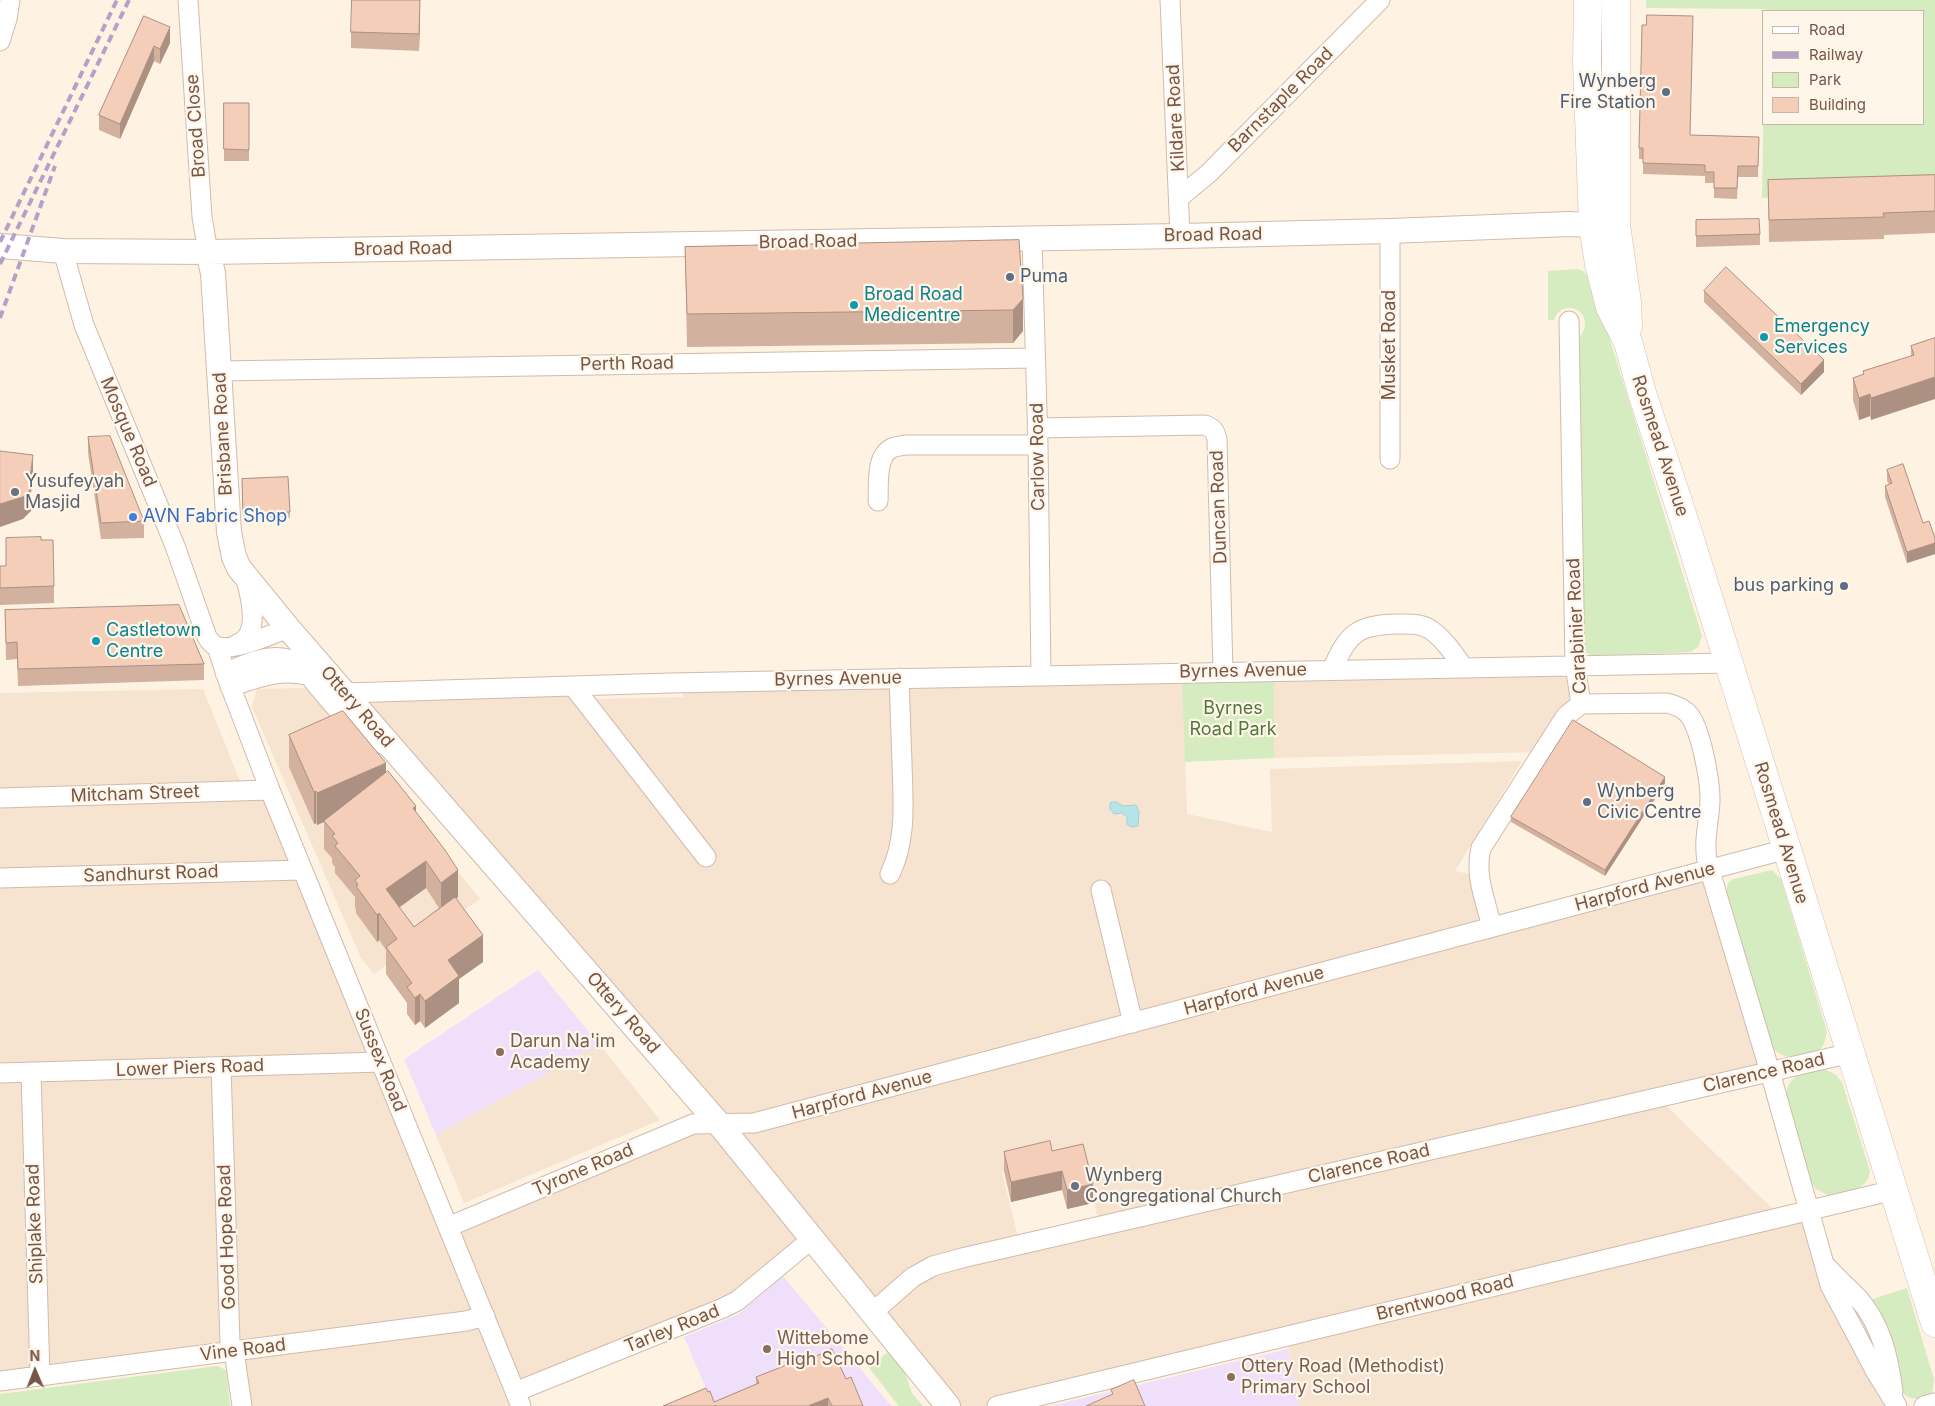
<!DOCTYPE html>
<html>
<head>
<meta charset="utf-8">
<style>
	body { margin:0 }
	#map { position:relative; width:1935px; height:1406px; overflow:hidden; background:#fef2e3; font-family:Inter,sans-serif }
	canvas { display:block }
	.legend { position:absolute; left:1762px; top:10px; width:162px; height:115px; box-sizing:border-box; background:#fff6ea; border:1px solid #c9b6a9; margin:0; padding:6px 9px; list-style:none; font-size:15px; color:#775647 }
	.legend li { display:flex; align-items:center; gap:10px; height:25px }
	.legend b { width:25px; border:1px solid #c9b6a9 }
	.north { position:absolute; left:10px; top:1346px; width:50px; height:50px; -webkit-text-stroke:4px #fff6ea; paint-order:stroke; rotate:359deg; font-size:14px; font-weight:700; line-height:20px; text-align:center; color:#775647 }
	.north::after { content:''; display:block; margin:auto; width:18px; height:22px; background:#775647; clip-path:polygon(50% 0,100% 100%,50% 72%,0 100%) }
</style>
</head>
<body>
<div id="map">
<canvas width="1935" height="1406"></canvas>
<ul class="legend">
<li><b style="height:6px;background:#fff"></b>Road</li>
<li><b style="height:6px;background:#b4a1c8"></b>Railway</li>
<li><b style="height:14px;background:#d4ecc0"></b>Park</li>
<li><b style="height:14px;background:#f5ceb9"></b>Building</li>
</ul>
<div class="north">N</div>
</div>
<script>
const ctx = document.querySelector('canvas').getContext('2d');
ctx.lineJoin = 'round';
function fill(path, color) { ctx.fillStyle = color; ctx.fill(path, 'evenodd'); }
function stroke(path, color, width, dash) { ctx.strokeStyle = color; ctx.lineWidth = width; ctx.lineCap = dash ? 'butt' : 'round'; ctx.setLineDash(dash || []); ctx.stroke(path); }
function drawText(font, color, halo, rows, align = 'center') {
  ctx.font = font + ' Inter,sans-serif'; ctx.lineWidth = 4.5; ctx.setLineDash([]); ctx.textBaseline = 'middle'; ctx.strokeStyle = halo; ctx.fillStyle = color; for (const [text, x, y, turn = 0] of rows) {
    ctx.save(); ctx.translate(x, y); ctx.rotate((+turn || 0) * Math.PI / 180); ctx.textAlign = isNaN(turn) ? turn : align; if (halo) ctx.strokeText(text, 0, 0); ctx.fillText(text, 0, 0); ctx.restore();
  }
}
const residential = new Path2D(`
	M1574 666 1580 704 1541 752 1274 758V673Z
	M1182 673 1187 814 1272 832 1270 769 1522 761 1455 871 1478 876 1492 928 1711 870 1770 1073 1659 1099 1782 1218 1809 1211 1824 1266 1897 1406H1299L1286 1337 1001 1406H948L813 1240 738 1301 516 1394 520 1406H241L234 1352 0 1381V693L203 689 244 791H269L448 1228 718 1124 345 693 592 687 593 699 683 697 684 685ZM1083 1153 1100 1227 1020 1245 1002 1172Z
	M305 688 345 733 480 899 374 974 361 958 252 707 257 689Z
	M599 1044 660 1120 464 1203 436 1135Z`);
const education = new Path2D(`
	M538 970 599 1044 436 1135 404 1059Z
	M783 1276 855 1362 891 1406H690L710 1398 684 1337 739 1314Z
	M1288 1349 1299 1406H1051Z`);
const green = new Path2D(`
	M1646 0H1935V195L1762 198 1764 81V124H1924V11H1765V9L1646 8Z
	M1578 269 1584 272 1591 279 1702 636 1698 647 1691 652 1593 656 1587 653 1583 648 1578 340C1580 336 1584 332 1585 326 1587 306 1560 301 1554 320H1548V271Z
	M1274 678V758L1185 762 1182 681Z
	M1772 870 1781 879 1827 1032 1824 1044 1818 1053C1800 1056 1786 1062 1772 1048L1726 892 1728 883 1733 879Z
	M1823 1069 1835 1074 1842 1082 1870 1171C1869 1190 1845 1192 1830 1196L1816 1189 1809 1179 1786 1098C1786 1076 1804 1071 1823 1069Z
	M1907 1288 1934 1380 1932 1393C1921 1402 1908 1400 1899 1390L1866 1301Z
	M889 1351 903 1367 912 1393 923 1406H899L869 1368Z
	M217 1366 226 1370 230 1406H0V1394Z`);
const water = new Path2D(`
	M1116 802 1123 806 1136 805 1139 812 1138 826 1131 827 1127 824V817L1122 813 1114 814 1110 809V803Z`);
const minor = new Path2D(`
	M188 0 202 217 208 252
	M1170 0 1180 236
	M0 41 7 19 10 0
	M1180 197 1209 173 1380 0
	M1390 231V459
	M1032 238 1038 445 1041 675
	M63 251 84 325 175 546 207 637C210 642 214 646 219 647 234 651 273 634 288 628
	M219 371 1035 358
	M1037 428 1205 425C1213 428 1215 431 1217 439L1223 672
	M878 501C879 486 875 456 892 448 896 446 901 446 905 445H1038
	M236 645C239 643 244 641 246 638 258 625 250 594 246 579
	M217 647 228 680 270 790 521 1406
	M1332 670C1348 633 1357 625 1397 624 1409 624 1421 623 1431 630 1444 639 1454 654 1463 667
	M225 673C247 663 275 650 298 663 326 694 349 733 390 747
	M573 686 706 857
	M230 687C257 678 281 668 310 676
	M345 693 670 683 1728 663
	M1581 704 1667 703C1676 705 1684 708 1690 716 1701 732 1710 779 1710 799 1710 821 1703 837 1707 861L1770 1072 1830 1285 1876 1372 1897 1406
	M0 798 270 790
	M890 874C907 839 903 801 902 763 901 735 900 707 899 678
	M0 878 302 870
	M1101 890 1133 1023
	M1492 927C1486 902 1474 875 1481 848L1566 716 1581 704 1575 665 1569 321
	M221 1067 230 1342 234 1351 242 1406
	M31 1072 40 1376
	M0 1073 381 1062
	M448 1227 693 1124 754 1123 1787 849
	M1828 1268C1837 1278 1848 1288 1858 1298 1881 1324 1889 1358 1893 1392
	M873 1312 913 1277 933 1266 962 1258 1851 1053
	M0 1381 466 1321 485 1316
	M515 1392 723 1308 737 1301 813 1238
	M997 1406 1894 1190
	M1924 1406 1935 1403`);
const tertiary = new Path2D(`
	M0 246 63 251 208 252 1180 236 1390 231 1569 224 1610 226
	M208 252 213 273 229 532 234 557 239 568 288 628 719 1124 948 1406`);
const secondary = new Path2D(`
	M1588 0 1587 62 1593 226 1599 264 1610 307 1628 342 1642 393 1685 523 1935 1323
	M1616 0V225L1627 302 1628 326`);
const rail = new Path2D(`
	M0 242 117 0
	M0 264 129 0
	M0 318 55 166`);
const wall = new Path2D(`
	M144 16 170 43 160 64 154 61 120 139 99 130V115Z
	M420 16 419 51 351 48V32Z
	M224 103H249V161H224Z
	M1690 135 1759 137 1758 177H1738L1737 199 1714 198V183H1705V176L1643 174V159H1639V148Z
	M1935 175V233L1884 235V239L1769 242 1768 180Z
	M1696 220 1760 234V245L1696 247Z
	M1019 240 1023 331 1013 343 687 347 685 247Z
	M1704 291 1824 372 1801 395 1704 302Z
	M1935 338 1871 420 1870 416 1859 420 1853 400V378L1863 375V371L1911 356V346Z
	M88 437 144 521V538L101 539 88 453Z
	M1887 470 1923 523 1935 538V554L1907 563 1885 497V486L1889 484 1887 481Z
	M288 477 290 518 243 520 242 479Z
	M6 538 41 540 54 586V603L0 605V566H6Z
	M5 610 204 664V680L18 686 17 659 6 660Z
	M289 735 386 772 416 812 458 897 456 899 483 962 459 979V1003L425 1028 420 1021 415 1025 407 1014V1003L386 974V950L379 940 377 942 356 913V910L355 907V897L335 873V867L332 863V858L324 849V822L317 825 316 823 314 824 289 767ZM426 888 439 908 414 927 399 907Z
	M1665 783 1605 876 1511 822V817Z
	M1052 1151 1093 1203 1067 1209 1062 1190 1011 1202 1004 1171V1152Z
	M803 1362 846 1379 863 1406H663L714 1402 756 1384V1377Z`);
const shadedWall = new Path2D(`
	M420 0V16L419 51V34Z
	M170 27V43L160 64V49Z
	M154 46V61L120 139V124Z
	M1023 299V331L1013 343V310Z
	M1824 360V372L1801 395V384Z
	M1935 377V399L1871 420V398Z
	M1870 394V416L1859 420V398Z
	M33 455V477L31 493V511L23 519 0 527V504L29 486Z
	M1935 543V554L1907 563V552Z
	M386 763V795L317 825V793Z
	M1665 777V783L1605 876V870Z
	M316 791V823L314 824V792Z
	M416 806V833L413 808Z
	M426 861V888L386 917V889Z
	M458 870V897L441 910V883Z
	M379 913V940L377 942V915Z
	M483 935V962L459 979V1003L425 1028V1001L448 960Z
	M420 994V1021L415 1025V998Z
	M1062 1171V1190L1011 1202V1182Z
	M1093 1184V1203L1067 1209V1190Z
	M828 1398V1406H808Z`);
const building = new Path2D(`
	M352 0H420L419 34 351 32Z
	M1647 15 1693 16 1690 135 1759 137 1758 166H1738L1737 188H1714V172H1705V165L1643 163V148H1639L1642 25H1646Z
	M144 16 170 27 160 49 154 46 120 124 99 115Z
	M224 103H249V150L224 149Z
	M1935 175V211L1883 213 1884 217 1769 220 1768 180Z
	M1759 219 1760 234 1696 236V220Z
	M1019 240 1023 299 1013 310 687 314 685 247Z
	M1726 267 1824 360 1801 384 1704 291Z
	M1935 338V377L1871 398 1870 394 1859 398 1853 378 1864 374 1863 371 1914 355 1911 346Z
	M110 436 144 521 101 523 88 437Z
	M0 451 33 455 29 486 31 489 23 497 0 504Z
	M1903 464 1923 523 1929 521 1935 538V543L1907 552 1885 486 1892 483 1887 470Z
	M288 477 290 512 243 514 242 479Z
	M41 537V540H53L54 586 0 588V566H6V538Z
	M179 605 204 664 18 669 17 642 6 643 5 610Z
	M343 711 386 763 317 793 316 791 314 792 289 735Z
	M1573 720 1665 777 1605 870 1511 817Z
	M388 771 416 806 413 808 445 850 458 870 441 883 426 861 386 889 414 927 455 897 483 935 448 960 459 976 425 1001 420 994 415 998 407 987 412 983 386 947 397 939 379 913 377 915 356 886 358 885 355 880 360 876 335 846 338 843 332 836 335 834 324 821Z
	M1050 1141 1052 1151 1083 1144 1093 1184 1067 1190 1062 1171 1011 1182 1004 1152Z
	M832 1349 846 1379 851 1377 863 1406H832L828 1398 808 1406H663L706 1388 708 1392 710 1391 714 1402 759 1383 756 1377 802 1359 803 1362Z
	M1134 1380 1145 1406H1086L1113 1394 1111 1390Z`);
const markers = [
	[1666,92,5,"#5c6f8a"],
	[1010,277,5,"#5c6f8a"],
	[854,305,5,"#0f9aa8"],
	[1764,337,5,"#0f9aa8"],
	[15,492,5,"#6b7280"],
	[133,517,5,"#3f7fe0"],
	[1844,586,5,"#5c6f8a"],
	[96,641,5,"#0f9aa8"],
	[1587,802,5,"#5c6f8a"],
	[500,1052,5,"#8d6e63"],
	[1075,1186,5,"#6b7280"],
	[767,1349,5,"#8d6e63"],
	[1231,1377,5,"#8d6e63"]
];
const serviceNames = [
	["Wynberg",1656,82],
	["Fire Station",1656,103],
	["Puma",1020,277,"left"],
	["bus parking",1834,586],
	["Wynberg",1597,792,"left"],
	["Civic Centre",1597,813,"left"]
];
const streetNames = [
	["Barnstaple Road",1281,100,-45],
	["Kildare Road",1176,118,-93],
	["Broad Close",196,126,-94],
	["Broad Road",1213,235,-1],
	["Broad Road",808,242,-1],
	["Broad Road",403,249,-1],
	["Musket Road",1390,345,-90],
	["Perth Road",627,364,-1],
	["Mosque Road",128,432,67],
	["Brisbane Road",223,434,-93],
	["Rosmead Avenue",1660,446,72],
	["Carlow Road",1038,457,-91],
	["Duncan Road",1219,507,-92],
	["Carabinier Road",1577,626,-93],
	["Byrnes Avenue",1243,671,-1],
	["Byrnes Avenue",838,679,-1],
	["Ottery Road",357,707,49],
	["Mitcham Street",135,794,-2],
	["Rosmead Avenue",1781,833,73],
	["Sandhurst Road",151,874,-2],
	["Harpford Avenue",1645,887,-15],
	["Harpford Avenue",1254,991,-15],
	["Ottery Road",623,1013,49],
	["Sussex Road",380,1060,68],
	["Lower Piers Road",190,1068,-2],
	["Clarence Road",1764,1073,-13],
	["Harpford Avenue",862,1095,-15],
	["Clarence Road",1369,1164,-13],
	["Tyrone Road",583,1170,-23],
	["Shiplake Road",35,1224,-92],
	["Good Hope Road",227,1237,-92],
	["Brentwood Road",1445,1298,-14],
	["Tarley Road",672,1329,-22],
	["Vine Road",243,1350,-7]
];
const cultureNames = [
	["Broad Road",864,295],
	["Medicentre",864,316],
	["Emergency",1774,327],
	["Services",1774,348],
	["Castletown",106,631],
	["Centre",106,652]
];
const worshipNames = [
	["Yusufeyyah",25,482],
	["Masjid",25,503],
	["Wynberg",1085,1176],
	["Congregational Church",1085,1197]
];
const shopNames = [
	["AVN Fabric Shop",143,517]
];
const parkNames = [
	["Byrnes",1233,709],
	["Road Park",1233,730]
];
const educationNames = [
	["Darun Na'im",510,1042],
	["Academy",510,1063],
	["Wittebome",777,1339],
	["High School",777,1360],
	["Ottery Road (Methodist)",1241,1367],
	["Primary School",1241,1388]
];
fill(residential, '#f6e3d0');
fill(education, '#efdffa');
fill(green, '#d4ecc0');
fill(water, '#b6e3e8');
stroke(water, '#9bd4db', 1);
stroke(minor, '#d1bbab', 21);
stroke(tertiary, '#d1bbab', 26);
stroke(secondary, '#d5baa8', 29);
stroke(minor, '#fff', 19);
stroke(tertiary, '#fff', 24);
stroke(secondary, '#fff', 28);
stroke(rail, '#b4a1c8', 4, [8, 5]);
fill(wall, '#d3b19f');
fill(shadedWall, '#ac9082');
fill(building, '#f5ceb9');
stroke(building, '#ac9082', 1);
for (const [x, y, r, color] of markers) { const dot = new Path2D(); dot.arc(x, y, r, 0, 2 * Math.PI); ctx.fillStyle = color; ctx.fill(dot); stroke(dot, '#fff6ea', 2); }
drawText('18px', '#4e5e75', '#fff6ea', serviceNames, 'right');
drawText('18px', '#775647', '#fff6ea', streetNames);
drawText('18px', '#0d838f', '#fff6ea', cultureNames, 'left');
drawText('18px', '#5b616d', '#fff6ea', worshipNames, 'left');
drawText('18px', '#366cbe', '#fff6ea', shopNames, 'left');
drawText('18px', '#50783c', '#fff6ea', parkNames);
drawText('18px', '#785e54', '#fff6ea', educationNames, 'left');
</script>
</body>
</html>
